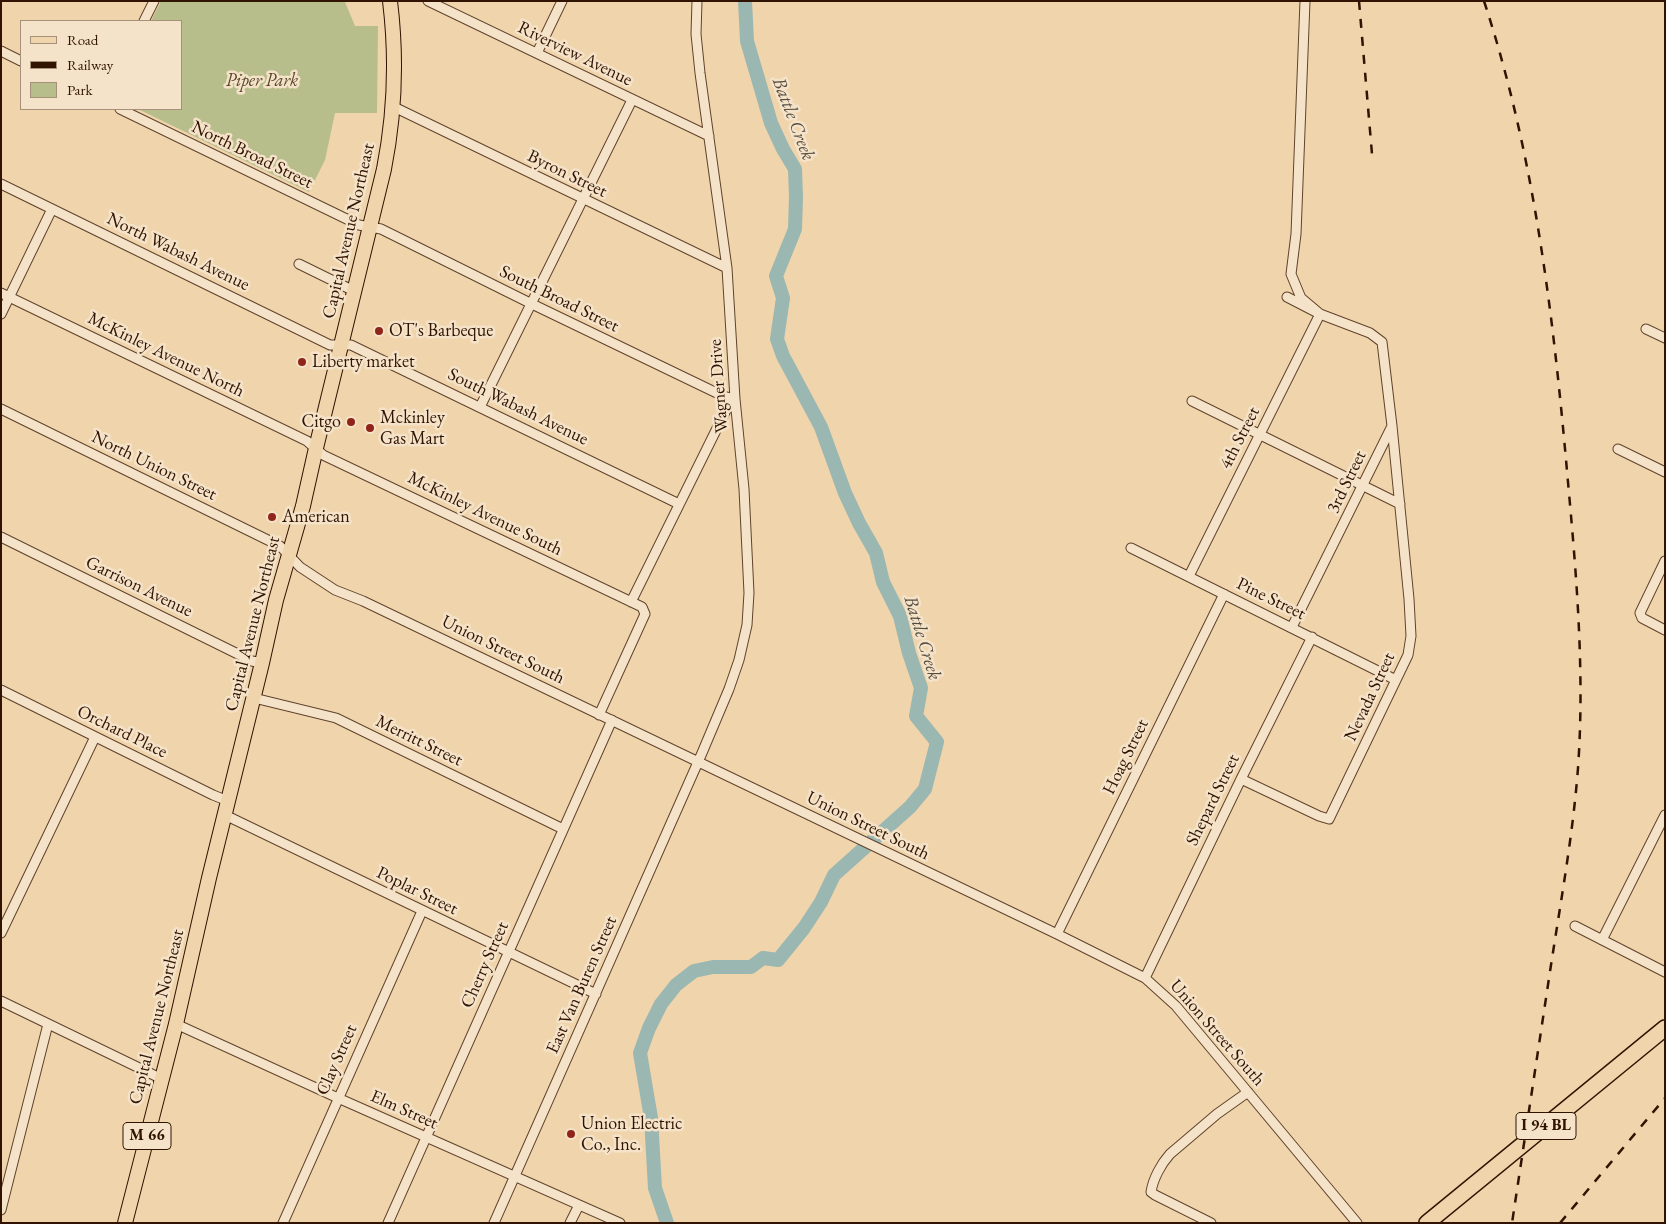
<!DOCTYPE html>
<html>
<head>
<meta charset="utf-8">
<style>
	body { margin:0 }
	#map { position:relative; width:1666px; height:1224px; overflow:hidden; background:#efd4ac; font-family:"EB Garamond",serif }
	canvas { display:block }
	.frame { position:absolute; inset:0; border:2px solid #301300; pointer-events:none }
	.legend { position:absolute; left:20px; top:20px; width:162px; height:90px; box-sizing:border-box; background:#f5e3c9; border:1px solid #a69079; margin:0; padding:6px 9px; list-style:none; font-size:15px; color:#301300 }
	.legend li { display:flex; align-items:center; gap:10px; height:25px }
	.legend b { width:25px; border:1px solid #a69079 }
</style>
</head>
<body>
<div id="map">
<canvas width="1666" height="1224"></canvas>
<div class="frame"></div>
<ul class="legend">
<li><b style="height:6px;background:#efd4ac"></b>Road</li>
<li><b style="height:6px;background:#301300"></b>Railway</li>
<li><b style="height:14px;background:#b7bd8b"></b>Park</li>
</ul>
</div>
<script>
const ctx = document.querySelector('canvas').getContext('2d');
ctx.lineJoin = 'round';
function fill(path, color) { ctx.fillStyle = color; ctx.fill(path, 'evenodd'); }
function stroke(path, color, width, dash) { ctx.strokeStyle = color; ctx.lineWidth = width; ctx.lineCap = dash ? 'butt' : 'round'; ctx.setLineDash(dash || []); ctx.stroke(path); }
function drawText(font, color, halo, rows, align = 'center') {
  ctx.font = font + ' "EB Garamond",serif'; ctx.lineWidth = 5; ctx.setLineDash([]); ctx.textBaseline = 'middle'; ctx.strokeStyle = halo; ctx.fillStyle = color; for (const [text, x, y, turn = 0] of rows) {
    ctx.save(); ctx.translate(x, y); ctx.rotate((+turn || 0) * Math.PI / 180); ctx.textAlign = isNaN(turn) ? turn : align; if (halo) ctx.strokeText(text, 0, 0); ctx.fillText(text, 0, 0); ctx.restore();
  }
}
const green = new Path2D(`
	M161 1 345 2 355 26H378L377 113H335L325 160 309 192 138 109H181V21H151Z`);
const river = new Path2D(`
	M667 1223 655 1188 651 1118 640 1053 649 1028 661 1004 676 985 694 971 713 967H751L763 958 778 960 804 928 821 902 834 875 910 807 925 789 937 742 916 716 921 688 909 653 900 616 883 582 876 553 859 523 845 493 821 427 783 356 777 339 783 298 776 276 795 229 796 197 795 169 783 149 771 123 747 41 745 1`);
const street = new Path2D(`
	M428 1 709 136
	M144 21 154 1
	M1 51 21 61
	M537 53 562 1
	M394 107 727 268
	M120 109 359 225 381 229 532 304 723 396 735 399
	M1 184 330 345H351L679 504
	M299 264 354 291
	M1 293 307 441 323 455 642 607 645 614 599 715
	M1287 297 1320 314 1370 333 1382 342 1392 426 1292 627
	M1 314 52 209
	M1646 329 1665 338
	M1192 401 1400 504
	M480 407 632 100
	M1 409 280 546 300 567 335 590 363 601 1057 934 1145 978 1176 1006 1357 1223
	M1618 449 1665 472
	M1 537 252 661 262 663
	M1131 548 1396 680
	M1665 561 1640 613 1642 618 1665 630
	M1189 576 1320 314 1301 298 1291 274 1296 234 1305 1
	M631 602 728 406 735 399
	M1 690 213 795 228 801
	M254 698 336 718 563 829
	M1241 779 1319 816 1329 819 1408 655 1411 636 1409 599 1392 426
	M225 815 596 994
	M1575 926 1665 972
	M1 933 95 737
	M1057 934 1224 594
	M1602 940 1665 815
	M1145 978 1241 779 1312 637
	M1 1001 162 1079
	M176 1024 338 1098 620 1223
	M1 1210 48 1024
	M283 1223 422 911
	M388 1223 612 720
	M494 1223 702 753 729 689 739 660 747 625 749 593 744 489 735 399 727 268 700 73 696 34 697 1
	M570 1223 579 1205
	M1211 1223 1155 1195 1151 1192C1153 1179 1161 1164 1170 1154L1217 1114 1248 1092`);
const primary = new Path2D(`
	M125 1223 176 1024 209 878 262 663 276 600 303 506 316 448 384 169C395 113 397 58 390 1`);
const highway = new Path2D(`
	M1427 1223 1665 1028`);
const rail = new Path2D(`
	M1359 1 1372 154
	M1484 1C1534 153 1553 313 1567 471 1576 570 1585 669 1578 768 1573 834 1561 900 1551 965 1538 1051 1525 1137 1512 1223
	M1560 1223 1665 1098`);
const markers = [
	[379,331,5,"#8f2418"],
	[302,362,5,"#8f2418"],
	[351,422,5,"#8f2418"],
	[370,428,5,"#8f2418"],
	[272,517,5,"#8f2418"],
	[571,1134,5,"#8f2418"]
];
const shields = [
	[1546,1126,60],
	[147,1136,48]
];
const shieldNames = [
	["I 94 BL",1546,1126],
	["M 66",147,1136]
];
const streetNames = [
	["Riverview Avenue",575,54,26],
	["North Broad Street",252,155,26],
	["Byron Street",567,174,26],
	["Capital Avenue Northeast",349,231,-77],
	["North Wabash Avenue",178,252,26],
	["South Broad Street",559,299,26],
	["McKinley Avenue North",166,355,26],
	["Wagner Drive",719,386,-94],
	["South Wabash Avenue",518,407,26],
	["4th Street",1240,438,-63],
	["North Union Street",154,466,26],
	["3rd Street",1347,482,-64],
	["McKinley Avenue South",485,514,26],
	["Garrison Avenue",139,587,26],
	["Pine Street",1271,599,26],
	["Capital Avenue Northeast",253,624,-76],
	["Union Street South",503,650,26],
	["Nevada Street",1370,697,-65],
	["Orchard Place",122,732,26],
	["Merritt Street",419,741,26],
	["Hoag Street",1126,757,-64],
	["Shepard Street",1213,800,-64],
	["Union Street South",868,826,26],
	["Poplar Street",417,891,26],
	["Cherry Street",485,965,-66],
	["East Van Buren Street",582,985,-66],
	["Capital Avenue Northeast",157,1017,-76],
	["Union Street South",1217,1033,49],
	["Clay Street",337,1060,-66],
	["Elm Street",404,1110,24]
];
const parkNames = [
	["Piper Park",262,81]
];
const poiNames = [
	["OT's Barbeque",389,331],
	["Liberty market",312,362],
	["Mckinley",380,418],
	["Gas Mart",380,439],
	["Citgo",341,422,"right"],
	["American",282,517],
	["Union Electric",581,1124],
	["Co., Inc.",581,1145]
];
const waterNames = [
	["Battle Creek",793,119,69],
	["Battle Creek",922,638,73]
];
fill(green, '#b7bd8b');
stroke(river, '#9bb7b1', 14);
stroke(street, '#60432b', 11);
stroke(primary, '#301300', 16);
stroke(highway, '#301300', 18);
stroke(street, '#f5e3c9', 9);
stroke(primary, '#efd4ac', 14);
stroke(highway, '#efd4ac', 15);
stroke(rail, '#301300', 2.5, [9, 9]);
for (const [x, y, r, color] of markers) { const dot = new Path2D(); dot.arc(x, y, r, 0, 2 * Math.PI); ctx.fillStyle = color; ctx.fill(dot); stroke(dot, '#f5e3c9', 2); }
for (const [x, y, w] of shields) { const box = new Path2D(); box.roundRect(x - w / 2, y - 13.5, w, 27, 4); ctx.fillStyle = '#f5e3c9'; ctx.fill(box); stroke(box, '#301300', 1); }
drawText('bold 16px', '#301300', null, shieldNames);
drawText('18px', '#301300', '#f5e3c9', streetNames);
drawText('italic 18px', '#58462a', '#f5e3c9', parkNames);
drawText('18px', '#301300', '#f5e3c9', poiNames, 'left');
drawText('italic 19px', '#554c3e', '#f5e3c9', waterNames);
</script>
</body>
</html>
